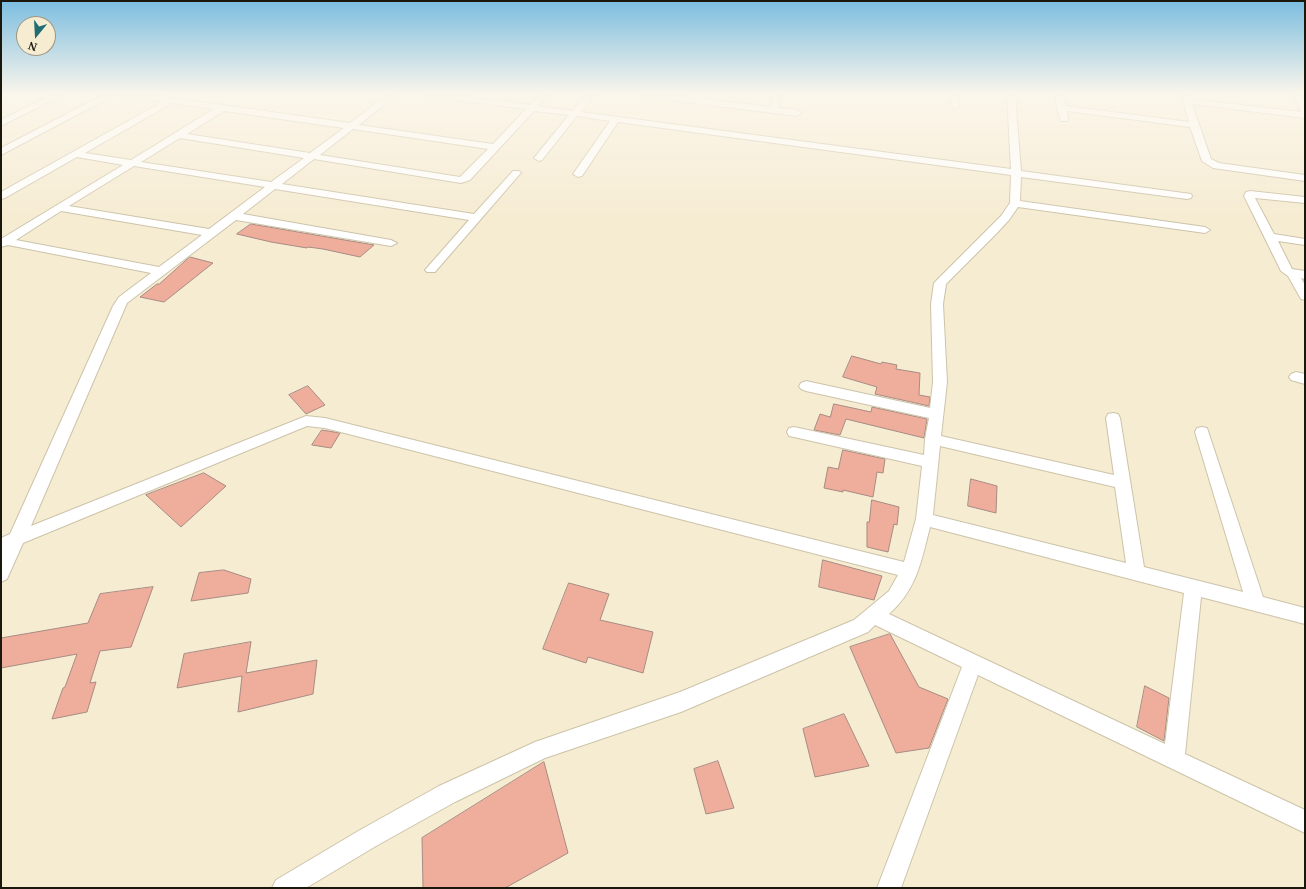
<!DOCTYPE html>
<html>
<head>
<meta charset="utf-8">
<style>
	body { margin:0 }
	#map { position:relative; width:1306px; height:889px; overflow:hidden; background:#f6ecd2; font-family:"Noto Serif",serif }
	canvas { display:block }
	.frame { position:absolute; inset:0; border:2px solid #1a170d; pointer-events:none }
	.north { position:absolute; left:16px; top:16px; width:40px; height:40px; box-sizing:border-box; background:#f6ecd2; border:1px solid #9e9783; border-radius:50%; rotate:198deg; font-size:11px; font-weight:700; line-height:16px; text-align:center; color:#1a170d }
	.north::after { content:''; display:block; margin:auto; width:14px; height:18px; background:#216d71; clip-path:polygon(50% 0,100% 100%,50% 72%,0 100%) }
</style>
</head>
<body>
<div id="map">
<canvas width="1306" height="889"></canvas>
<div class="frame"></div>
<div class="north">N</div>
</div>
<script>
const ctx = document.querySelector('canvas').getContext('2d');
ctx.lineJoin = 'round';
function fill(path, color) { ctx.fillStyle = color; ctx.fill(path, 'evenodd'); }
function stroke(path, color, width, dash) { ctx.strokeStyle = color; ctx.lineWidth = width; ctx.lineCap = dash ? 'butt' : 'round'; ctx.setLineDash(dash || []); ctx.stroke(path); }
const building = new Path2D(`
	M251 224 374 245 360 257 323 249 308 247 307 248 271 242 237 234Z
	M190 257 213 263 164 302 140 297 157 284H159Z
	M852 356 881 364 882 362 897 365 896 369 920 373 919 395 930 397 929 406 875 394 877 387 843 377Z
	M308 386 325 405 306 414 289 395Z
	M834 404 871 412 872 407 927 419 924 438 846 419 840 435 814 430 820 414 830 417Z
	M322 430 340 433 331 448 312 445Z
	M843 450 885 459 883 473 877 472 873 497 843 490V492L824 488 828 467 838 469Z
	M204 473 226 486 181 527 146 495Z
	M971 479 997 486 996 513 968 506Z
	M872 500 899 507 897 525 894 524 888 552 867 547V522H869Z
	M823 560 882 576 874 600 819 587Z
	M224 570 251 579 248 593 191 601 199 573Z
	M569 583 609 594 600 620 653 632 643 673 588 657 586 663 543 649Z
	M153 587 131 647 100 651 90 683 96 682 87 712 52 719 63 688 65 687 77 654 1 668V638L88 623 100 594Z
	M890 634 919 687 948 699 929 748 896 753 850 647Z
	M251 642 246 673 317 660 313 694 238 712 242 676 177 688 184 654Z
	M1145 686 1169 698 1164 741 1137 727Z
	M844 714 869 766 815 777 803 729Z
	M718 761 734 808 706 814 694 769Z
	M544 762 568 853 505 888H423L422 838Z`);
const street = new Path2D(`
	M53 94H64L1 126V120Z
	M105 94H116L1 155V148Z
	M122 94H145L350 123 388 94H398L359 125 493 144 526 109 430 97 426 94H451L530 105 540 94H549L538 106 573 111 586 94H595L581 112 1011 169 1007 94H1015L1021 171 1191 194 1192 196 1191 198 1187 199 1021 177 1020 201 1205 227 1210 230 1205 233 1018 207 1009 220 996 234 946 284 943 304 947 382 941 436 1114 475 1106 418 1108 414 1113 413 1118 414 1120 418 1144 567 1243 592 1195 432 1197 428 1202 427 1207 428 1263 597 1305 608V624L1201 597 1185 754 1305 810V833L978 675 901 888H877L962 667 875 625 868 632 681 712 545 758 455 802 376 846 306 888H272L276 880 360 830 439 786 535 742 680 692 854 620 889 591 898 575 325 428 307 426 23 543 7 579 1 582V555L2 552H1V538L10 534 113 306 119 297 151 273 8 245 1 247V239L123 165 77 157 5 198 1 199V192L162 102 126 97ZM172 103 214 109 131 160 85 153ZM224 111 344 128 310 153 187 134ZM534 111 569 115 534 158 539 161 542 160 577 116 610 121 573 174 578 177 582 176 618 122 1011 175 1010 203 1001 216 934 283 931 304 933 382 930 408 806 381 801 383 799 386 801 389 806 391 929 418 925 439 924 455 794 427 789 428 787 432 789 436 794 437 922 466 916 519 904 562 325 418 306 416 31 526 127 303 236 220 391 246 397 243 391 240 243 214 275 189 469 220 425 270 427 272H435L519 175 521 173 519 171H513L474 214 282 184 314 159 461 183 470 180ZM353 129 488 149 460 177 320 155ZM180 138 304 158 271 182 141 162ZM134 166 265 187 209 229 69 206ZM61 211 202 235 159 267 16 240ZM940 446 1115 487 1126 563 933 515ZM930 527 1184 593 1165 744 889 614C917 589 921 562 930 527Z
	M641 94H667L770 107 774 94H782L778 108 797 110 801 113 797 116 645 97Z
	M952 94H960L958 107 955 108 951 105Z
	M1055 94H1063L1066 106 1189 122 1181 94H1189L1191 99 1301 112 1293 94H1301L1305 102V118L1192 104 1211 159 1219 163 1305 175V181L1213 168 1202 161 1190 127 1067 111 1068 119 1067 121H1061L1057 108Z
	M1250 191 1305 197V203L1255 198 1274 234 1305 239V245L1278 241 1292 269 1305 271V279L1301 278 1305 285V300L1301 299 1288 276 1281 271 1244 196 1246 192Z
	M1296 372 1305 374V384L1291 380 1289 377 1291 374Z`);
fill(building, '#efad9c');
stroke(building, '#a78b83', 1);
stroke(street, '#ccc3a9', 2);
fill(street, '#fff');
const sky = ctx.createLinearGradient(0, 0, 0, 219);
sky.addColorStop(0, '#7bbde0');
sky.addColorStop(0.43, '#fbf6eb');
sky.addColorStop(1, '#fbf6eb00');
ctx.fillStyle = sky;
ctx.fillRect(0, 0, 1306, 219);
</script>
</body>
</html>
